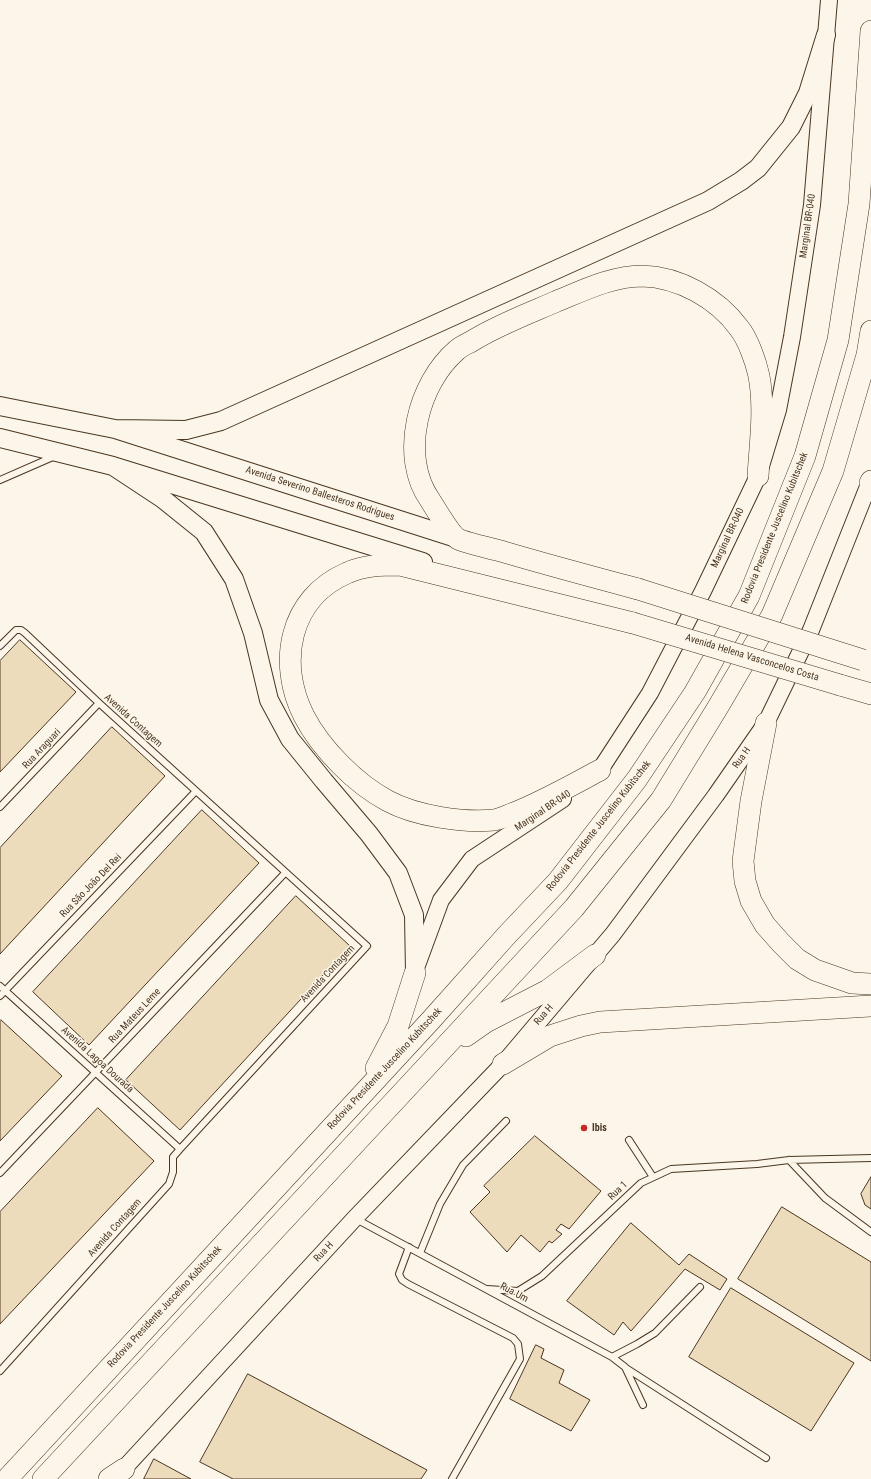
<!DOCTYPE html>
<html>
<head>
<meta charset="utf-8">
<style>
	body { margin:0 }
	canvas { display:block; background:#fbf6e9 }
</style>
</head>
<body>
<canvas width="871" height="1479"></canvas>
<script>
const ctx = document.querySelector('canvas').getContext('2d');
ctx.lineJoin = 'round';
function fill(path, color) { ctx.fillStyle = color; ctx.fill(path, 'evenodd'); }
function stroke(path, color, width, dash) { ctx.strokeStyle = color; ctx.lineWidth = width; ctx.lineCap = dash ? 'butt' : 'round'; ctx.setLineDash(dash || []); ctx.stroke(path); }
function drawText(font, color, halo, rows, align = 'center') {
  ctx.font = font + ' "Roboto Condensed",sans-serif'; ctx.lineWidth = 3; ctx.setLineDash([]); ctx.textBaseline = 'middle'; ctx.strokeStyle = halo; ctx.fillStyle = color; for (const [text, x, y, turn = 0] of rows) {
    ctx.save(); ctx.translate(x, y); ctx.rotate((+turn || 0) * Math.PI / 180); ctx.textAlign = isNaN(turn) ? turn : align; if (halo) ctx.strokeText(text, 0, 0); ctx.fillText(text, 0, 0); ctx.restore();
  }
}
const building = new Path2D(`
	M20 640 76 692 0 772V661Z
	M112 727 165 776 0 954V848Z
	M202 810 259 863 89 1045 33 992Z
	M296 896 350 946 180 1130 126 1080Z
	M1 1020 62 1076 0 1141V1021Z
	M98 1108 154 1161 0 1324V1212Z
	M535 1136 601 1191 569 1229 561 1224 556 1230 562 1234 552 1243 549 1241 540 1252 521 1235 507 1252 470 1212 490 1192 484 1186Z
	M871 1177V1209L865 1205 861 1194Z
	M782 1207 871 1262V1361L738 1279Z
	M631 1223 679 1265 689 1254 727 1279 720 1290 685 1269 631 1331 623 1322 614 1335 567 1301Z
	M731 1288 854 1363 811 1431 689 1357Z
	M536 1345 544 1349 541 1358 564 1370 559 1383 590 1400 571 1431 510 1399Z
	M248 1374 427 1470 421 1479H233L200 1462Z
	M154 1459 191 1479H144Z`);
const lane = new Path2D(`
	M0 480 55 456
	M0 646 16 630H21L25 633 99 703 367 946 180 1149 173 1157V1172L169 1184 0 1371
	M0 807 99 703
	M0 986 180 1149
	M0 996 196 791
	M629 1140 653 1177
	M789 1160 825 1198 871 1232
	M0 1173 285 873
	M356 1219 612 1357 625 1367 643 1405
	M409 1247 399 1274 402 1280 408 1284 513 1338 518 1344 520 1359 452 1479
	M420 1253 440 1204 463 1165 506 1121
	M487 1289 518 1291 542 1276 641 1183 671 1169 757 1164 789 1160 871 1158
	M612 1357 637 1344 655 1333 700 1287
	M626 1368 766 1458`);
const secondary = new Path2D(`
	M591 777 600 770 650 693 703 591 758 476 778 410 792 337 812 205 829 0
	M416 968 441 900 472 859 563 799
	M117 1476 355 1218 503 1064 613 934 716 795 766 723 811 630 871 479`);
const primary = new Path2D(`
	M0 406 115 429 456 538
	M115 429 186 430 221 421 708 201 741 181 758 168 791 127 808 93 826 35
	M0 438 113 466 423 562
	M113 466 163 499 204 532 234 579 253 633 269 700 290 739 324 781 369 834 398 873 414 915 415 973`);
const highway = new Path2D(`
	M870 483 871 481
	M638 589C593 577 548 565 504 552 491 548 469 544 458 539 451 535 435 508 430 500 399 456 418 383 457 350 461 346 467 344 472 341 498 325 527 314 555 302 582 291 612 276 642 276 679 277 717 298 739 328 748 339 756 362 759 376 765 409 760 443 758 476
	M840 685 871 694
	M766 723 751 801 743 861 745 881 751 901 765 925 781 943 797 959 815 970 852 983 871 984
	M600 770C572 785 544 801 514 813 508 815 500 819 494 820 463 823 416 816 388 801 356 784 321 749 304 716 277 663 289 598 347 573 364 565 382 565 400 565L633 623
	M466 1036 486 1022 548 990 595 955
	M503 1064 550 1036 581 1026 600 1022 871 1006
	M376 1068 398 1026 415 973
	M7 1479 431 1020 506 936 558 881 637 779 695 692 749 596 805 456 838 340 859 204 871 31
	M43 1479 574 908 661 800 718 707 772 615 833 471 867 355 871 331
	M109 1479 124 1469`);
const highwayBridge = new Path2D(`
	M638 589 863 660
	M633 623 840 685`);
const markers = [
	[584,1128,4,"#c62828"]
];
const streetNames = [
	["Marginal BR-040",808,226,-82],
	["Avenida Severino Ballesteros Rodrigues",320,494,18],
	["Rodovia Presidente Juscelino Kubitschek",775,528,-68],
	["Marginal BR-040",728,538,-65],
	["Avenida Helena Vasconcelos Costa",752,658,17],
	["Avenida Contagem",133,721,42],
	["Rua Araguari",42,749,-47],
	["Rua H",742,758,-55],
	["Marginal BR-040",543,811,-34],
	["Rodovia Presidente Juscelino Kubitschek",599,826,-52],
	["Rua São João Del Rei",91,886,-46],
	["Avenida Contagem",328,974,-47],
	["Rua H",544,1015,-49],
	["Rua Mateus Leme",135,1016,-47],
	["Avenida Lagoa Dourada",97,1060,42],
	["Rodovia Presidente Juscelino Kubitschek",385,1069,-47],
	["Rua 1",618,1191,-44],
	["Avenida Contagem",115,1228,-48],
	["Rua H",324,1252,-47],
	["Rua Um",514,1293,28],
	["Rodovia Presidente Juscelino Kubitschek",165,1307,-47]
];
const poiNames = [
	["Ibis",592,1128]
];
fill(building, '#ecdcbc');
stroke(building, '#4a3520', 1);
stroke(lane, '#4a3520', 8);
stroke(secondary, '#4a3520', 18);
stroke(primary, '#4a3520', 20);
stroke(highway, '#4a3520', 22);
stroke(lane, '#fbf6e9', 6);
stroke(secondary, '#fbf6e9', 16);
stroke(primary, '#fbf6e9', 18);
stroke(highway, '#fbf6e9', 21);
stroke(highwayBridge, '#4a3520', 22, []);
stroke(highwayBridge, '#fbf6e9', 21);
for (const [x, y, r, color] of markers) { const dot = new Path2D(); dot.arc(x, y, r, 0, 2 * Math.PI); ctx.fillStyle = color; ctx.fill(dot); stroke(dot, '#fbf6e9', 1.5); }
drawText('10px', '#4a3520', '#fbf6e9', streetNames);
drawText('bold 10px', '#4a3520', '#fbf6e9', poiNames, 'left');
</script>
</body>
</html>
